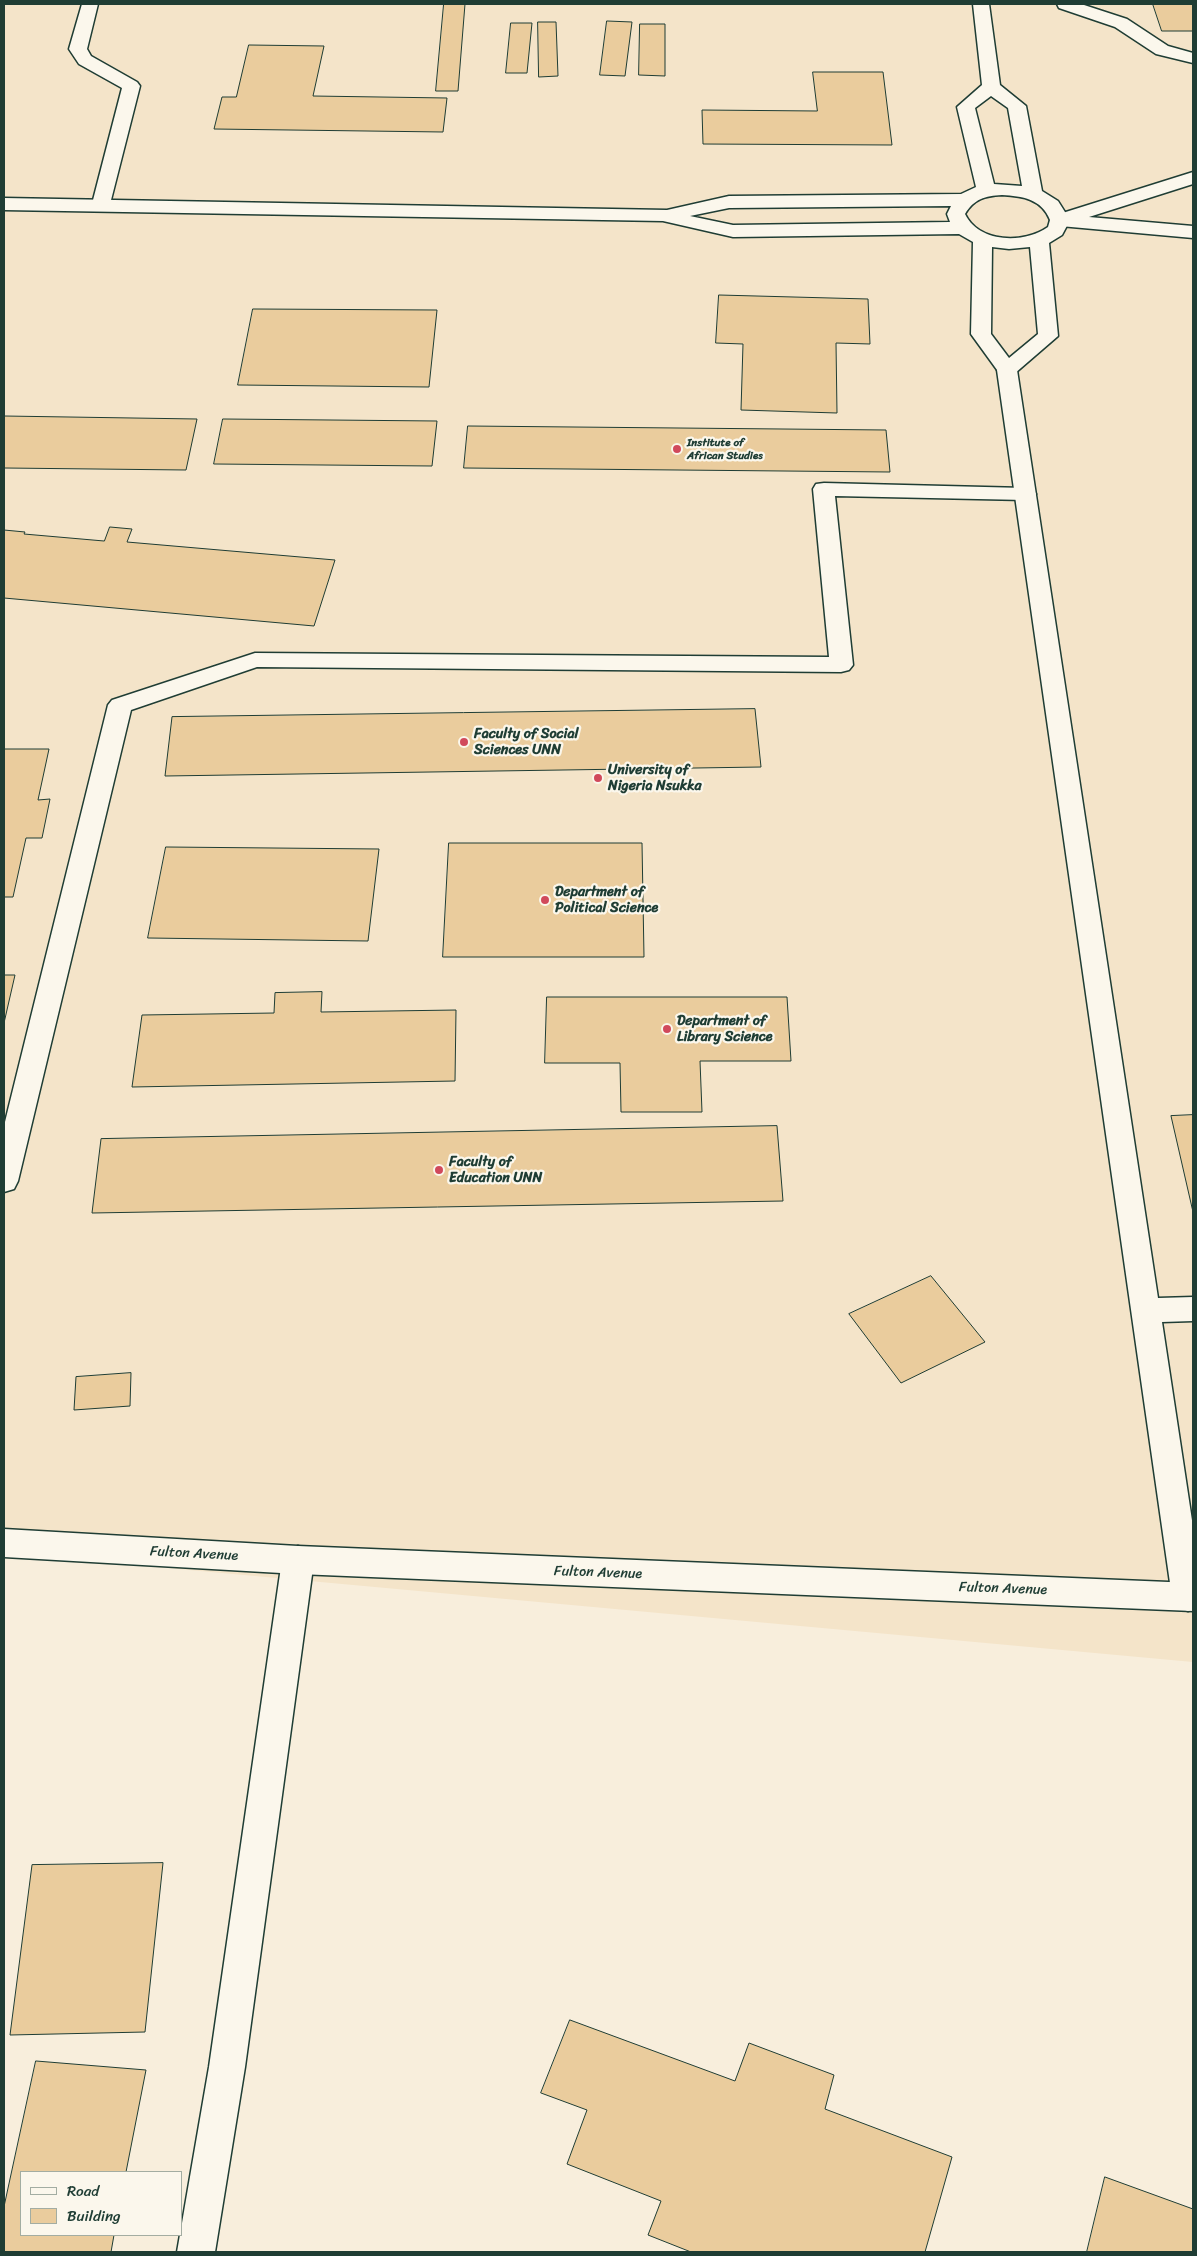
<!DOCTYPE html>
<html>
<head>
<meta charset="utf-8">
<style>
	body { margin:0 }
	#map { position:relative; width:1197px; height:2256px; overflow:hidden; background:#f8eedc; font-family:Sriracha,sans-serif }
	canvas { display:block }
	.frame { position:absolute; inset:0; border:5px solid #1f3d34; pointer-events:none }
	.legend { position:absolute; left:20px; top:2171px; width:162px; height:65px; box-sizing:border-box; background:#fbf7ec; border:1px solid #a3ada2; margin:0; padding:6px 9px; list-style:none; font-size:15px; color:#1f3d34 }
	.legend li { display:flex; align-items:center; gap:10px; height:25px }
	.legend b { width:25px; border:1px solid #a3ada2 }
</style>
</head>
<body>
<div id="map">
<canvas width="1197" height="2256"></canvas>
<div class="frame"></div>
<ul class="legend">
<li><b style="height:6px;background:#fbf7ec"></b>Road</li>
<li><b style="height:14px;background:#eacc9d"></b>Building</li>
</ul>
</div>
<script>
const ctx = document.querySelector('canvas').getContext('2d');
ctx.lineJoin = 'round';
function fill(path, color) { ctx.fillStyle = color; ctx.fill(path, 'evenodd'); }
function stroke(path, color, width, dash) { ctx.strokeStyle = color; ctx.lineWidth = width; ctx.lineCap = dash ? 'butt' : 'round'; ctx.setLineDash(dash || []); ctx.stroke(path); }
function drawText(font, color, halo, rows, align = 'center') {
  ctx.font = font + ' Sriracha,sans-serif'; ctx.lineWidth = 4.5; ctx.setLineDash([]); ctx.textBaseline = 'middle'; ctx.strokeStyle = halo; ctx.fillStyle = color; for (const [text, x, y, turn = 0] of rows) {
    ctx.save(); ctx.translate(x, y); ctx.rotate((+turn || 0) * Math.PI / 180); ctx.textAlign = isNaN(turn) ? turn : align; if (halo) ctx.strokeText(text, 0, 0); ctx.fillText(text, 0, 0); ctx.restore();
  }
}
const built = new Path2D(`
	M4 4H1193V1662L4 1553Z`);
const building = new Path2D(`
	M444 4H465L458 91H436Z
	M1153 4H1193V31H1162Z
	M607 21 632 22 625 76 600 75Z
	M538 22H556L558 76 539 77Z
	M511 23H532L527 73H506Z
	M640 24H665V76L639 75Z
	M249 45 324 46 313 96 447 98 443 132 214 129 222 97H236Z
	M813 72H883L892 145 703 144 702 110 817 111Z
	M719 295 868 299 870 344 836 343 837 413 741 410 743 344 716 343Z
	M253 309 437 310 429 387 238 385Z
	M4 416 197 419 186 470 4 468Z
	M223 419 437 421 432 466 214 464Z
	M468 426 886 430 890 472 464 468Z
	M110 527 132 529 127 542 335 560 314 626 4 598V530L25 532 24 534 104 541Z
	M755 709 761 767 165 776 172 717Z
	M4 749H49L38 800 50 799 42 838H26L13 897H4Z
	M449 843H642L644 957H443Z
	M166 847 379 849 368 941 148 938Z
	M4 975H15L4 1023Z
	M322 992 321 1012 456 1010 455 1081 132 1087 142 1015 274 1013 275 993Z
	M547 997H787L791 1061H700L702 1112H621L620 1063H545Z
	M1193 1115V1212L1171 1116Z
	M777 1126 783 1201 92 1213 101 1139Z
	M931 1276 985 1342 901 1383 849 1314Z
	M131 1373 130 1406 74 1410 76 1377Z
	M163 1863 145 2032 10 2035 32 1865Z
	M570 2020 735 2081 749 2043 834 2075 825 2109 952 2157 925 2252H691L648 2235 661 2201 567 2164 587 2110 541 2093Z
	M36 2061 146 2070 126 2172H21V2235H114L111 2252H4V2207Z
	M1105 2177 1193 2209V2252H1087Z`);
const service = new Path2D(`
	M82 4H98L87 49 91 56 137 82 140 86 110 204 108 208H94L92 204 122 88 79 64 69 49Z
	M824 483 1025 488 1033 489 1036 494 1033 499 1025 500 835 496 853 665 849 670 841 672 257 667 131 710 18 1181 14 1189 4 1192V1126L108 705 112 700 255 653 829 657 813 489 816 484Z`);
const minor = new Path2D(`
	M1057 4H1081L1127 19 1168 46 1193 53V63L1156 54 1115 27 1059 8Z
	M1193 172V184L1089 217 1193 226V238L1060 226 1053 224 1050 220 1053 216Z
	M1007 364 1014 366 1017 370 1158 1298 1193 1297V1321L1162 1322 1193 1527V1609L1188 1611 1177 1607 1172 1597 997 370 1000 366Z
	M298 1546 309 1550 314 1560 245 2067 215 2252H177L209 2067 282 1560 287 1550Z`);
const tertiary = new Path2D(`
	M973 4H989L1000 85 1026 106 1042 191 1058 201 1070 220 1062 235 1049 243 1058 336 1014 374 1007 376 1000 374 971 334 973 242 959 234 733 237 663 221 4 210V198L667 210 729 196 961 194 976 187 957 107 982 85ZM991 96 1008 108 1022 186 994 184 975 108ZM1002 195C1022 196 1042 199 1050 220L1048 227C1024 244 979 243 965 214 974 199 985 196 1002 195ZM951 206 947 214 950 222 733 225 690 216 729 208ZM992 247 1009 249 1030 247 1038 334 1009 358 991 334Z
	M4 1529 298 1546 1193 1583V1611L298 1574 4 1557Z`);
const markers = [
	[677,449,5,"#d1495b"],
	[464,742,5,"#d1495b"],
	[598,778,5,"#d1495b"],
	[545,900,5,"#d1495b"],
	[667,1029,5,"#d1495b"],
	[439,1170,5,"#d1495b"]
];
const farPoinames = [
	["Institute of",687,443],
	["African Studies",687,456]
];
const poiNames = [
	["Faculty of Social",474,734],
	["Sciences UNN",474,750],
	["University of",608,770],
	["Nigeria Nsukka",608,786],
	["Department of",555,892],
	["Political Science",555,908],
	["Department of",677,1021],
	["Library Science",677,1037],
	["Faculty of",449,1162],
	["Education UNN",449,1178]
];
const streetNames = [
	["Fulton Avenue",194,1554,3],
	["Fulton Avenue",598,1573,2],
	["Fulton Avenue",1003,1589,2]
];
fill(built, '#f4e4c9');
fill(building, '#eacc9d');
stroke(building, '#1f3d34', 1);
stroke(service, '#1f3d34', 3);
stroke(minor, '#1f3d34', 3);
stroke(tertiary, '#1f3d34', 3);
fill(service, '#fbf7ec');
fill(minor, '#fbf7ec');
fill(tertiary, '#fbf7ec');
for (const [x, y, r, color] of markers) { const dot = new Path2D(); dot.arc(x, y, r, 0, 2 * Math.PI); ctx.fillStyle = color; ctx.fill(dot); stroke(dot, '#fbf7ec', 2); }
drawText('bold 11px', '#1f3d34', '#fbf7ec', farPoinames, 'left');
drawText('bold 14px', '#1f3d34', '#fbf7ec', poiNames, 'left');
drawText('14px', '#1f3d34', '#fbf7ec', streetNames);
</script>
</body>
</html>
